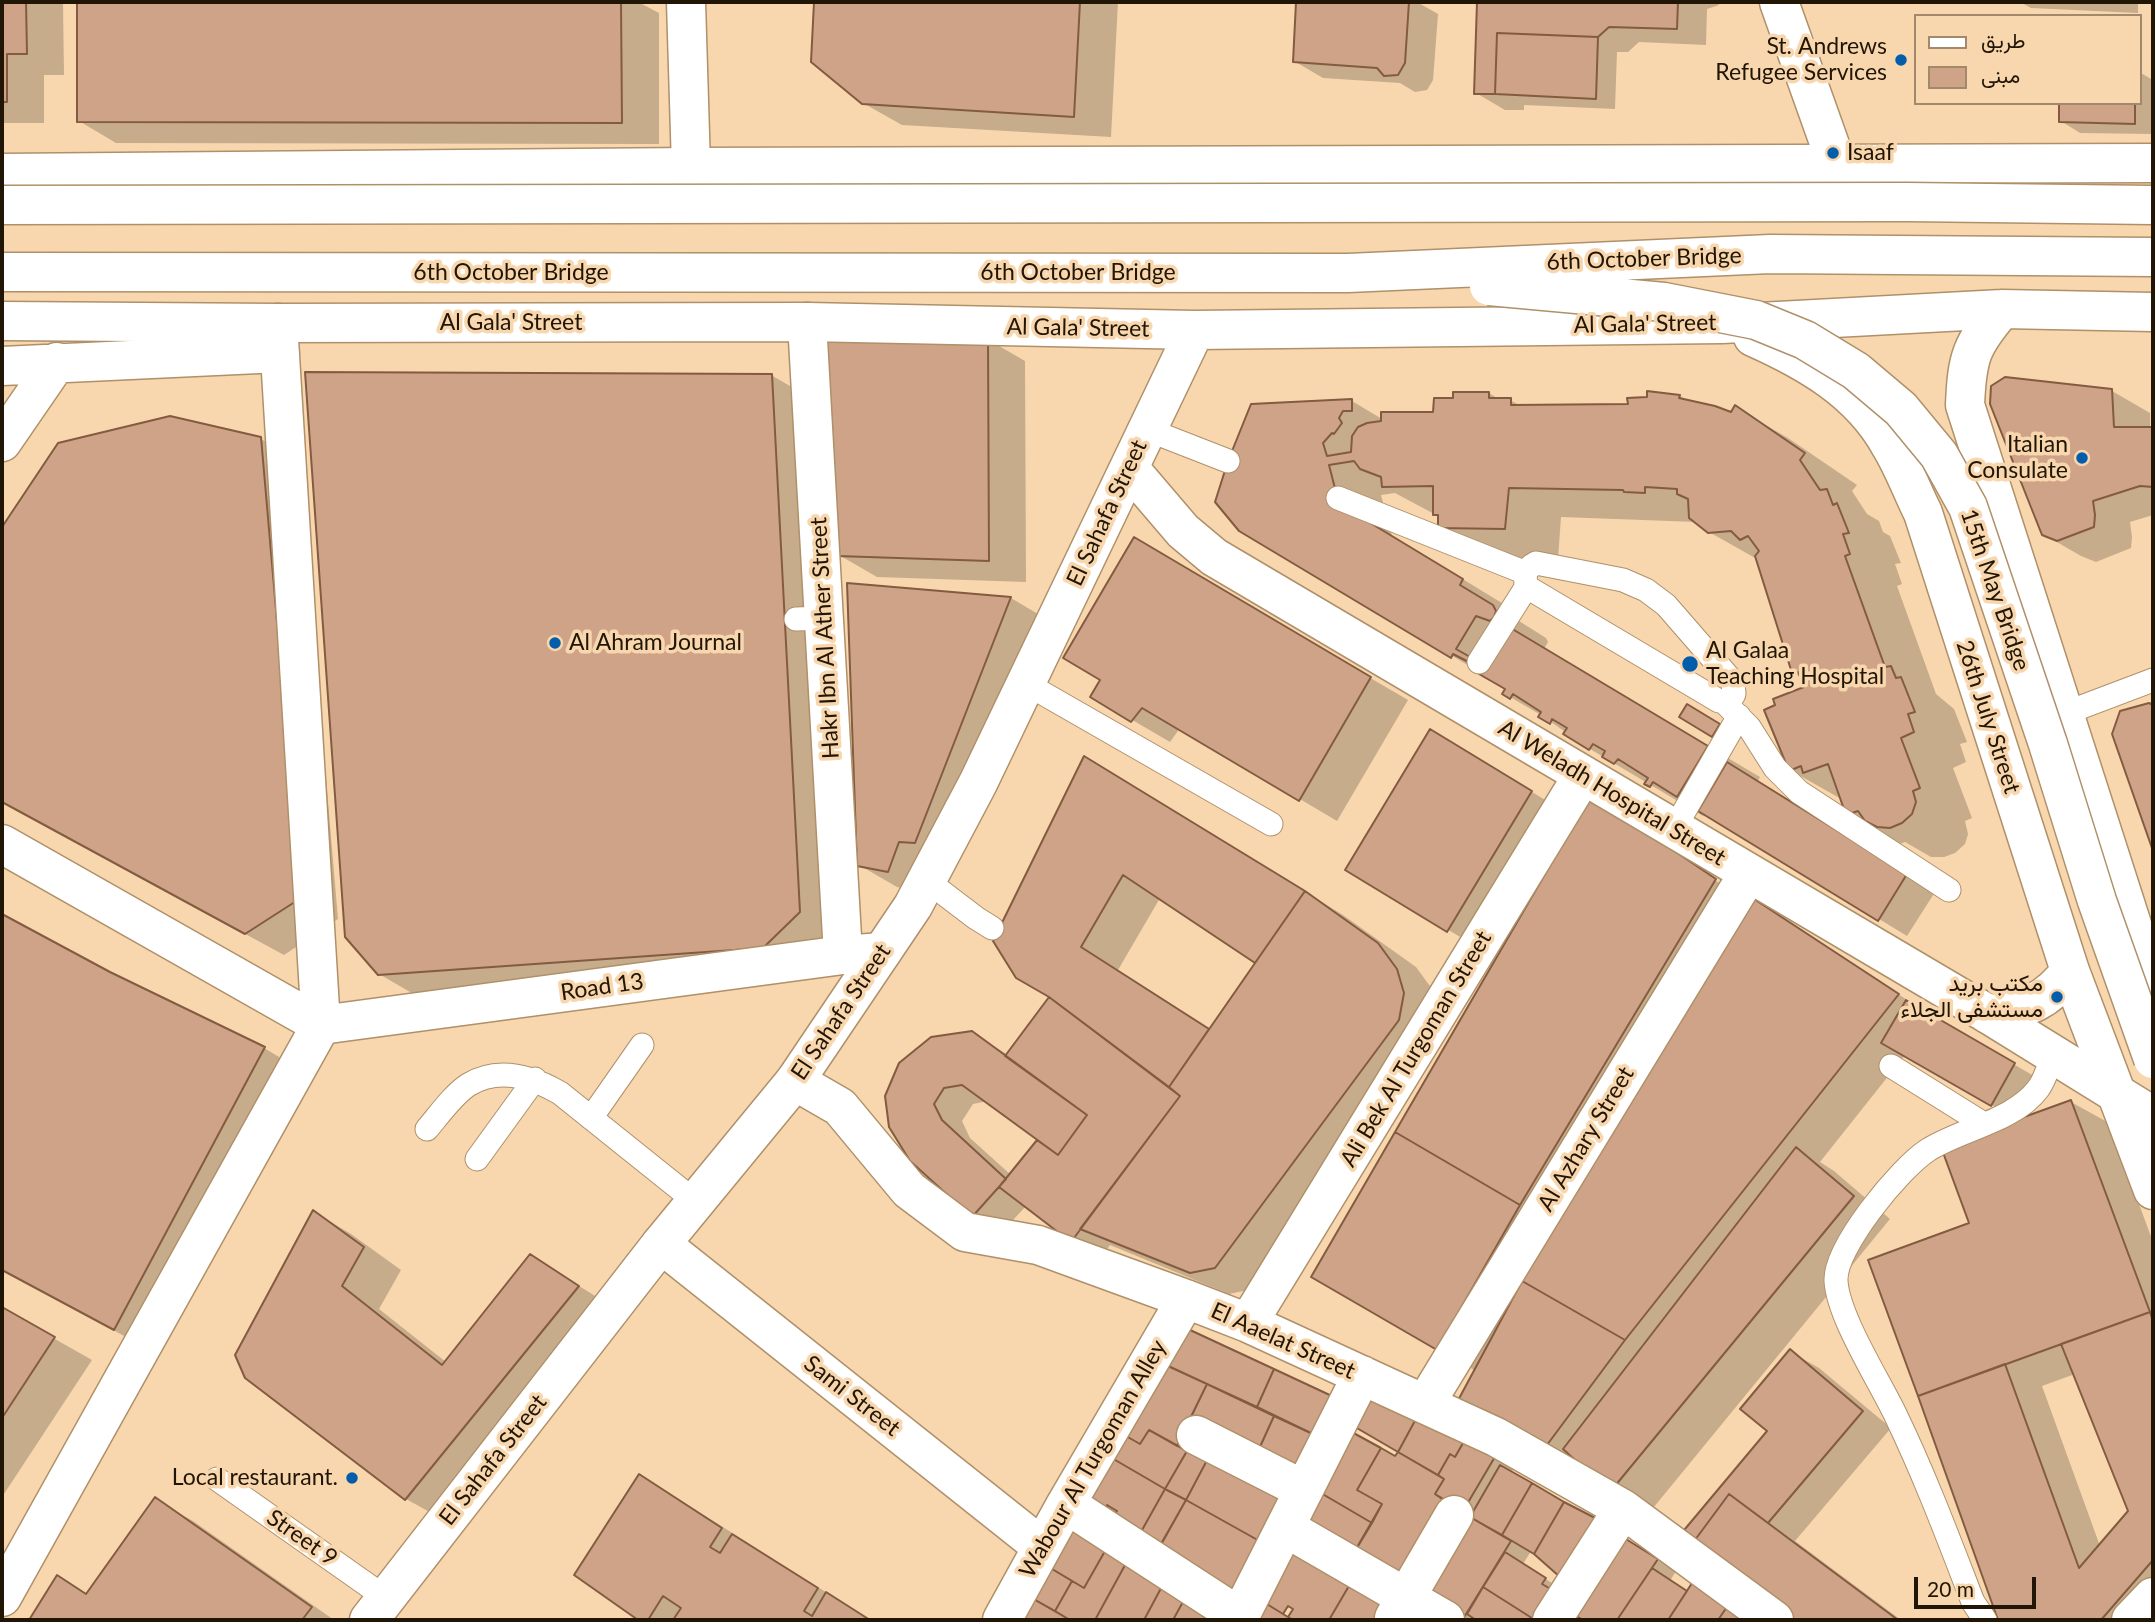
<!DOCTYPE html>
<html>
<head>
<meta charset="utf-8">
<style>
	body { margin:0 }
	#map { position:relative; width:2155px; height:1622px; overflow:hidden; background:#f8d7ae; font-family:Lato,Vazirmatn,sans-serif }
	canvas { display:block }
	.frame { position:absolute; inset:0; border:4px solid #211506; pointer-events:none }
	.legend { position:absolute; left:1914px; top:14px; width:228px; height:91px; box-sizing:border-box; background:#f8d7ae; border:2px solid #a2896b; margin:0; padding:9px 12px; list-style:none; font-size:21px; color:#211506 }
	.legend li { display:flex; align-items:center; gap:14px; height:35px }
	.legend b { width:35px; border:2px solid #a2896b }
	.scale { position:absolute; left:1914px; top:1577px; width:122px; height:32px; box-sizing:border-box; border:4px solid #211506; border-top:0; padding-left:9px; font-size:21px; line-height:24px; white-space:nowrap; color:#211506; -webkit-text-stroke:5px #f8d7ae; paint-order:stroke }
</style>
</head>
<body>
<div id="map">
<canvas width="2155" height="1622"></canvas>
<div class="frame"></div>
<ul class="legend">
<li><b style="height:9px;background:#fff"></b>طريق</li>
<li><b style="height:19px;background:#cfa387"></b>مبنى</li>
</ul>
<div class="scale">20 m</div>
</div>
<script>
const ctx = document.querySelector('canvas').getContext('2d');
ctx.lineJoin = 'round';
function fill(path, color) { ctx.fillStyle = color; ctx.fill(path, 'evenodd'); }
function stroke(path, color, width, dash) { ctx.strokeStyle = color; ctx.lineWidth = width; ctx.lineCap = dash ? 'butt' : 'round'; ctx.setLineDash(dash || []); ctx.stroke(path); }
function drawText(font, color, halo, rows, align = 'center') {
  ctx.font = font + ' Lato,Vazirmatn,sans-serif'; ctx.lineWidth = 7; ctx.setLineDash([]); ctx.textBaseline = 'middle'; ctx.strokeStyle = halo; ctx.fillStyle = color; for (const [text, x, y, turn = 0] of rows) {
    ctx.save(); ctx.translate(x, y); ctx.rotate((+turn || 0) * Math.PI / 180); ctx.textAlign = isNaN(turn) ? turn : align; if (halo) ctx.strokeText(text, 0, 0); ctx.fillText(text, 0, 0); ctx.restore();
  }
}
const shadow = new Path2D(`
	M2 2H63L64 75H44V123H2Z
	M79 2H649V4H642L659 13V144L116 143 79 121Z
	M816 2H1118L1111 137 902 125 863 103 813 61Z
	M1298 2H1417L1438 14 1433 80 1427 90 1415 92 1400 83 1323 78 1294 61Z
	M1479 2H1718L1719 5 1707 9 1706 45 1639 42 1628 52H1617L1615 109 1524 105V110H1505L1476 93Z
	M2020 2H2138V13L2031 8Z
	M2139 72 2153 80V134L2080 133 2061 121V103H2139Z
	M987 339 1025 361 1026 582 877 577 839 555Z
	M771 375 809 397 837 934 801 969 417 996 379 974Z
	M2112 391 2150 413V429H2153V515L2130 522 2132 537 2131 548 2096 562 2081 556 2043 534Z
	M1489 393 1500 400H1510L1521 406H1629L1649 399V393L1680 396 1689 402 1732 414 1736 408 1788 438 1857 485 1852 491 1867 514 1879 521 1883 532 1890 536 1901 563 1895 564 1902 584 1897 586 1936 694 1954 709 1967 742 1960 744 1966 762 1953 768 1972 818 1965 821 1968 834 1965 844 1955 853 1944 857H1931L1905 842 1900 844 1848 814 1843 800 1790 770 1806 688 1802 678 1793 672 1757 559 1709 532 1697 522 1561 517 1558 559 1492 557 1440 527 1438 516 1395 493 1381 495 1392 536 1515 611 1511 616 1546 638 1548 642 1544 649 1760 777 1758 781 1935 892 1907 936 1705 813 1703 816 1590 749 1541 715 1505 694 1508 689 1240 530 1220 507 1352 401 1382 419 1435 413 1455 399Z
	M261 439 299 461 338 919 284 955 2 802V530L59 445Z
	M1134 540 1408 700 1337 821 1180 728 1170 742 1093 697 1102 680Z
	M849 585 1011 598 1048 620 926 893 897 887 859 865Z
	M2149 705 2153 707V846L2114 734Z
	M1460 748 1560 809 1477 947 1348 870Z
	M1122 780 1343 915 1416 967 1435 993 1253 1289 1229 1294 1110 1245 1101 1257 1026 1206 1002 1232 973 1216 891 1126 972 1033 1008 1055 1052 997ZM1160 898 1257 963 1211 1029 1118 970ZM988 1101 1039 1139 1011 1175 970 1138 962 1121 973 1104Z
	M1629 819 1712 875 1709 873 1707 876 1792 923 1934 1018 2034 1076 2011 1116 1905 1055 1820 1162 1834 1171 1890 1219 1649 1513 1574 1464 1486 1422 1476 1371 1314 1277Z
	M2 916 109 974 264 1048 301 1070 152 1351 2 1270Z
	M2071 1102 2109 1123 2153 1242V1620H2000L1870 1261 1971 1224ZM2075 1374 2130 1512 2100 1546 2042 1386Z
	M314 1212 351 1234 401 1270 379 1309 446 1362 531 1256 616 1309 444 1520 406 1499Z
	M2 1309 92 1360 2 1497Z
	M1791 1352 1819 1368 1891 1428 1795 1541 1901 1620H1797L1682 1535 1769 1431Z
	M1152 1361 1333 1399 1363 1389 1463 1445 1517 1463 1511 1473 1609 1553 1641 1550 1676 1571 1670 1581 1688 1593 1753 1620H1569L1587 1593 1531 1551 1523 1564 1564 1591V1620H1468L1427 1595 1432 1620H1243L1070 1503ZM1348 1421 1400 1451 1396 1459 1334 1452ZM1287 1604 1295 1609 1289 1620 1281 1614Z
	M639 1477 677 1498 870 1620H641L577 1574Z
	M155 1500 193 1521 334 1620H31L57 1578 87 1595Z
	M1044 1564 1236 1620H1009Z`);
const building = new Path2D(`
	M2 2H26L27 54H7V102H2Z
	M77 2H621L622 123 77 122Z
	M814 2H1080L1074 117 862 104 811 62Z
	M1296 2H1409L1405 63 1398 75 1384 76 1377 68 1293 62Z
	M1477 2H1678L1677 29 1609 27 1598 37 1497 33 1495 94H1474Z
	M1497 33 1598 37 1596 99 1495 94Z
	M2059 103H2135V124L2059 122Z
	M824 332 988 338 989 561 837 556Z
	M305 372 772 374 800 912 763 948 378 975 345 937Z
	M2005 377 2112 389 2114 427H2153V487L2140 486 2093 501 2095 515 2094 527 2057 541 2042 535 1990 404 1991 386Z
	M1647 391 1680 395 1679 398 1715 406 1731 412 1735 405 1805 453 1800 460 1820 490 1827 489 1833 505 1837 503 1849 533 1843 534 1850 554 1845 556 1885 667 1891 666 1896 678 1901 677 1915 712 1908 714 1914 732 1901 738 1920 788 1913 791 1916 802 1912 814 1902 823 1890 828 1877 827 1865 821 1858 811 1846 815 1828 764 1803 773 1801 766 1789 771 1764 710 1775 705 1773 699 1804 687 1798 672 1792 673 1755 556 1759 551 1748 536 1740 540 1731 531 1708 533 1689 518 1688 499 1677 494V489L1645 487V493L1624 492 1623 490 1509 488 1505 529 1438 528V515H1433V486L1382 487 1381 477 1360 469 1354 461 1329 465 1339 504 1463 579 1460 585 1493 605 1496 611 1494 617 1490 621 1476 616 1456 649 1479 662 1509 627 1708 746 1677 797 1653 782 1650 787 1644 784 1648 778 1618 759 1614 764 1602 757 1605 751 1593 744 1589 750 1563 734 1567 728 1552 719 1550 724 1538 717 1541 712 1513 694 1510 699 1502 694 1505 689 1479 674 1482 669 1453 654 1451 658 1239 531 1215 502 1228 461 1251 404 1352 399V411H1343L1339 418 1342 423 1334 434 1332 433 1323 443 1327 456 1351 452 1352 436 1358 427 1367 423 1381 421V412H1433L1434 398H1453V392H1489V398H1511V405L1628 404 1627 398 1647 397Z
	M170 416 261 437 301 898 245 934 2 802V527L58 443Z
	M1134 537 1371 677 1299 801 1142 708 1131 722 1090 697 1100 680 1063 658Z
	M847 583 1011 597 915 843 899 842 888 872 857 866Z
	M2149 703 2153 705V851L2112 734 2120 711Z
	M1687 704 1720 724 1712 737 1679 717Z
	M1430 729 1532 791 1447 932 1345 870Z
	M1084 756 1305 891 1255 963 1123 875 1081 947 1209 1029 1169 1087 1049 997 1016 978 993 941Z
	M1727 762 1907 874 1878 921 1698 811Z
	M1591 795 1716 879 1520 1205 1395 1132Z
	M1305 891 1378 943 1397 969 1404 993 1399 1020 1215 1268 1190 1273 1080 1229 1180 1096 1169 1087Z
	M1754 899 1899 994 1625 1340 1522 1281Z
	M2 914 110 972 265 1047 114 1330 2 1270Z
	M1049 997 1180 1096 1071 1242 999 1187 1037 1140 1058 1155 1087 1115 1005 1056Z
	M1906 1000 2015 1063 1991 1106 1881 1043Z
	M972 1031 1087 1115 1058 1155 962 1085 944 1088 934 1104 942 1120 1006 1179 972 1217 910 1161 889 1127 885 1096 899 1063 931 1037Z
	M2071 1100 2150 1312 1918 1396 1868 1260 1969 1223 1941 1147Z
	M1395 1132 1520 1205 1437 1350 1311 1277Z
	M1796 1147 1854 1196 1610 1492 1563 1449Z
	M313 1210 364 1247 342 1286 442 1365 530 1254 579 1286 405 1500 245 1378 235 1355Z
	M1522 1281 1625 1340 1544 1449 1455 1406Z
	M2 1307 55 1337 2 1418Z
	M2150 1312 2153 1321V1560L2101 1620H1998L1918 1396 2005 1364 2079 1568 2128 1511 2061 1344Z
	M1175 1323 1274 1369 1257 1407 1157 1361Z
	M1790 1349 1863 1411 1768 1523 1729 1494 1692 1544 1680 1535 1767 1431 1740 1409Z
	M1151 1358 1207 1384 1177 1446 1149 1430 1140 1444 1112 1428Z
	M1274 1369 1334 1397 1317 1436 1257 1407Z
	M1207 1384 1274 1416 1254 1460 1186 1427Z
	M1362 1386 1417 1417 1398 1452 1343 1420Z
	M1274 1416 1317 1436 1298 1480 1254 1460Z
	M1417 1417 1463 1443 1455 1457 1450 1454 1438 1475 1398 1452Z
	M1112 1428 1140 1444 1149 1430 1187 1451 1165 1489 1098 1450Z
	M1348 1430 1381 1448 1357 1490 1382 1504 1372 1523 1314 1489Z
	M1469 1433 1499 1450 1463 1511 1435 1494 1444 1479 1438 1475 1450 1454 1455 1457Z
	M1195 1437 1214 1447 1186 1500 1165 1489Z
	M1214 1447 1292 1490 1263 1543 1186 1500Z
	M1381 1448 1395 1456 1398 1452 1444 1479 1435 1494 1445 1501 1395 1586 1352 1556 1382 1504 1357 1490Z
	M1098 1450 1165 1489 1137 1539 1110 1523 1117 1511 1107 1505 1098 1521 1068 1504Z
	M1500 1465 1532 1483 1502 1535 1470 1517Z
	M639 1474 722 1528 710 1547 720 1553 732 1534 818 1588 804 1611 812 1616 826 1592 870 1620H673L681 1608 663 1596 648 1620H638L574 1575Z
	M1532 1483 1564 1502 1534 1554 1502 1535Z
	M1165 1489 1186 1500 1158 1550 1137 1539Z
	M1314 1489 1372 1523 1352 1556 1294 1522Z
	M1729 1494 1898 1620H1794L1692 1544Z
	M155 1497 312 1607 302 1620H29L57 1575 86 1594Z
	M1186 1500 1263 1543 1229 1607 1153 1558Z
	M1564 1502 1601 1521 1569 1585 1534 1554Z
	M1470 1517 1511 1541 1463 1619 1424 1595Z
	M1068 1521 1109 1544 1084 1588 1042 1563Z
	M1621 1536 1658 1559 1617 1620H1583L1571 1613Z
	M1290 1537 1353 1579 1329 1620H1293L1288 1617 1293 1609 1288 1606 1283 1614 1262 1601Z
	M1109 1544 1130 1556 1095 1620H1070L1055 1611 1072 1581 1084 1588Z
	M1505 1552 1546 1578 1542 1584 1556 1592 1535 1620 1483 1587Z
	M1130 1556 1167 1577 1144 1620H1095Z
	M1042 1563 1072 1581 1055 1611 1023 1593Z
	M1652 1568 1687 1591 1668 1620H1617Z
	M1167 1577 1190 1589 1173 1620H1144Z
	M1353 1579 1391 1602 1380 1620H1329Z
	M1694 1580 1729 1604 1718 1620H1668Z
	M1483 1587 1535 1620H1476L1467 1614Z
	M1190 1589 1230 1620H1173Z
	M1023 1593 1070 1620H1007Z
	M1262 1601 1283 1614 1293 1620H1241Z
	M1729 1604 1753 1620H1718Z`);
const service = new Path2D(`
	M1146 429 1228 461
	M1338 498 1526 573
	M1536 563 1623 580 1646 590 1666 605 1733 682 1734 694 1730 700 1719 701 1532 590 1527 586C1523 575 1526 568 1536 563Z
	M796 619 824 618
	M1479 662 1527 586
	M1025 683 1271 824
	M1724 702 1749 727 1775 768 1799 792 1949 890
	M2063 714 2153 680
	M1674 829 1739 716
	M926 880 976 918 992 928
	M1891 1066 1984 1124
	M591 1118 642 1045
	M427 1129C439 1115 453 1095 468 1085 499 1066 532 1077 560 1093L696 1202
	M477 1159 535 1079
	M217 1479 386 1598
	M1985 1620 1973 1602C1949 1540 1925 1476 1896 1416 1880 1382 1838 1317 1836 1281 1834 1248 1900 1168 1928 1150 1961 1129 2014 1121 2038 1089 2045 1080 2049 1065 2053 1055`);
const minor = new Path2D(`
	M686 2 691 167
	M807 322 843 955
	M2 366 280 353
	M2 442 57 362
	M1130 469 1183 531 1214 557 1988 1014 2153 1116
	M2 844 321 1025 843 955 882 952
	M795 1081 840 1107 909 1190 965 1232 1038 1245 1186 1299 1248 1323 1496 1437 1623 1509 1774 1620
	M661 1244 1042 1547
	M1248 1323 1583 775
	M1425 1404 1748 874
	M1196 1435 1304 1490
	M1066 1504 1240 1617
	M1286 1528 1445 1620
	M2 1597 321 1025 278 323
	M1394 1618 1454 1515
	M1002 1620 1066 1504 1186 1299
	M1238 1620 1362 1375
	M1552 1620 1623 1509
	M2131 1620 2153 1597`);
const secondary = new Path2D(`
	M1779 2 1836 162`);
const primary = new Path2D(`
	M2 173 691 167 2153 163
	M2002 309C1971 345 1967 357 1965 405L2153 990
	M2 321 278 323 807 322 1195 330 1722 324 2002 309 2153 312
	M1753 337C1807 361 1860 391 1890 445 1903 466 1912 491 1923 513L2070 971 2153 1190
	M1988 1014C2023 1012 2049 1000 2070 971
	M369 1620 661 1244 795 1081 913 906 978 783 1195 330`);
const motorwayBridge = new Path2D(`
	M2 205 1907 202 2153 205
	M2 272 1348 273 1770 254 2153 257
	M1489 286 1664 302 1756 320 1805 340 1856 371 1901 409 1939 455 1968 507 2048 744 2097 901 2153 1059`);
const markers = [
	[1901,60,7,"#045daa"],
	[1833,153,7,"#045daa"],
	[2082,458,7,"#045daa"],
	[555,643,7,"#045daa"],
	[1690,664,9,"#045daa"],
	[2057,997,7,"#045daa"],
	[352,1478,7,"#045daa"]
];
const poiNames = [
	["St. Andrews",1887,47],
	["Refugee Services",1887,73],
	["Isaaf",1847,153,"left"],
	["Italian",2068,445],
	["Consulate",2068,471],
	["Al Ahram Journal",569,643,"left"],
	["Al Galaa",1706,651,"left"],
	["Teaching Hospital",1706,677,"left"],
	["مكتب بريد",2043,984],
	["مستشفى الجلاء",2043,1010],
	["Local restaurant.",338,1478]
];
const streetNames = [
	["6th October Bridge",1644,259,-2],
	["6th October Bridge",511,273],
	["6th October Bridge",1078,273],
	["Al Gala' Street",511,323],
	["Al Gala' Street",1645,324,-1],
	["Al Gala' Street",1078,328,1],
	["El Sahafa Street",1107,513,-65],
	["15th May Bridge",1995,590,71],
	["Hakr Ibn Al Ather Street",825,638,-93],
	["26th July Street",1988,717,72],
	["Al Weladh Hospital Street",1612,793,31],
	["Road 13",602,987,-8],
	["El Sahafa Street",841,1012,-56],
	["Ali Bek Al Turgoman Street",1416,1049,-59],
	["Al Azhary Street",1586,1139,-59],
	["El Aaelat Street",1283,1341,24],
	["Sami Street",852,1396,38],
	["Wabour Al Turgoman Alley",1093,1459,-60],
	["El Sahafa Street",493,1460,-52],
	["Street 9",302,1538,35]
];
fill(shadow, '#0003');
fill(building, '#cfa387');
stroke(building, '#835b41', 2);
stroke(service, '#af9069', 25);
stroke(minor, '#af9069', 41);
stroke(secondary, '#af9069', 41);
stroke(primary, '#af9069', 41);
stroke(service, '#fff', 23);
stroke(minor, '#fff', 38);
stroke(secondary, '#fff', 38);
stroke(primary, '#fff', 38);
stroke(motorwayBridge, '#af9069', 41, []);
stroke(motorwayBridge, '#fff', 38);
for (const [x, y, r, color] of markers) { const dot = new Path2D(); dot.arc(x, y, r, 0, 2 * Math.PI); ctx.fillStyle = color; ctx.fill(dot); stroke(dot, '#f8d7ae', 2.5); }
drawText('23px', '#211506', '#f8d7ae', poiNames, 'right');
drawText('23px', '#211506', '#f8d7ae', streetNames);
</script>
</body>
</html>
